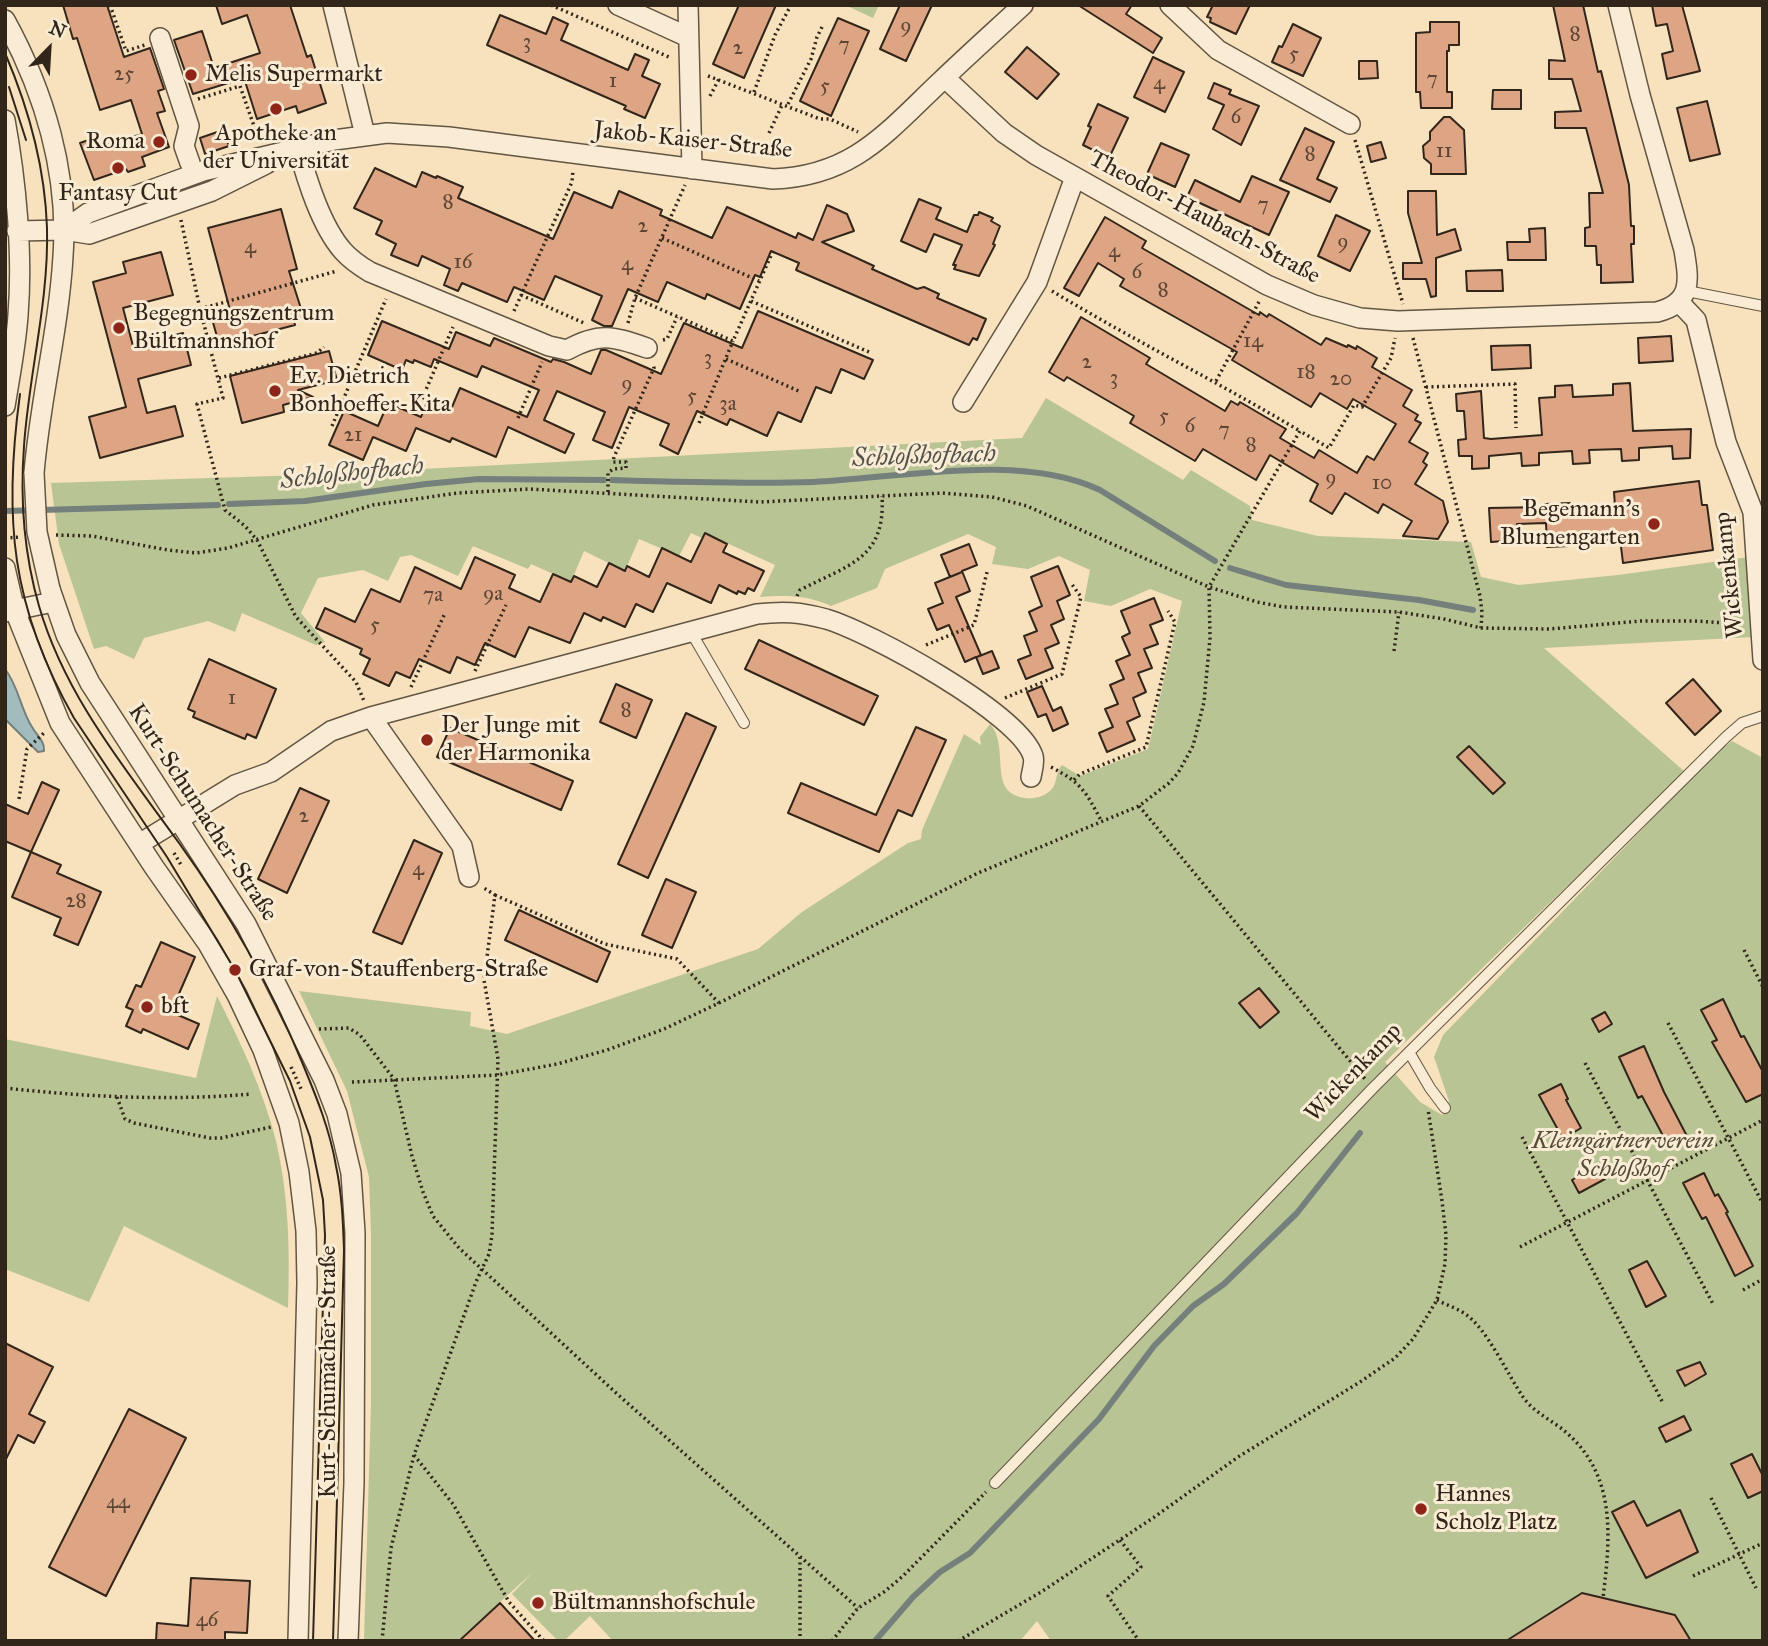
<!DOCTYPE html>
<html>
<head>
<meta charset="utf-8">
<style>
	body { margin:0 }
	#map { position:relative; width:1768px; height:1646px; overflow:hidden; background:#f7e2bd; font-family:"IM FELL Great Primer",serif }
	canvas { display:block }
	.frame { position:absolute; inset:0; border:7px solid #32261b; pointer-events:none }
	.north { position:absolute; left:14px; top:14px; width:70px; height:70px; -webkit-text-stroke:5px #faecd4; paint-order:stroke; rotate:24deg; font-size:19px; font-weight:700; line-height:28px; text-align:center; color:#32261b }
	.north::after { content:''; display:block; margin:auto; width:24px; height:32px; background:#32261b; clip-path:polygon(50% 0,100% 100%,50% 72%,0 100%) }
</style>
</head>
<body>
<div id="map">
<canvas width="1768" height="1646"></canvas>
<div class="frame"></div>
<div class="north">N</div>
</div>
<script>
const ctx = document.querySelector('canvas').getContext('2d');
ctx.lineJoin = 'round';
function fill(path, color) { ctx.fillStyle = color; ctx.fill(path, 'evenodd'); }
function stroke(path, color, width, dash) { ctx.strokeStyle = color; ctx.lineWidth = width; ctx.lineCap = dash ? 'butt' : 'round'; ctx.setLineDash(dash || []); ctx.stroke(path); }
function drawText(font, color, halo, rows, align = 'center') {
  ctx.font = font + ' "IM FELL Great Primer",serif'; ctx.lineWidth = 6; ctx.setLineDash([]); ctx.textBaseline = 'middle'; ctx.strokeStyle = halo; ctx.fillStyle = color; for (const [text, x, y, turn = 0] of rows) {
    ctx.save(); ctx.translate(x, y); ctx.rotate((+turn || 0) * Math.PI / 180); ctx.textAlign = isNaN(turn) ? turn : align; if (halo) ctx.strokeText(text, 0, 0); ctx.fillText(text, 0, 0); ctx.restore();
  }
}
const green = new Path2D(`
	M845 5H879L873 18Z
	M1046 398 1183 480 1191 470 1250 506 1252 520 1318 536 1471 542 1481 577 1519 585 1618 575 1749 557 1754 637 1544 648 1685 772 1385 1062 1420 1102 1442 1115 1449 1101 1434 1057 1443 1035 1715 754 1732 741 1763 758V1641H1051L1037 1621 1020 1641H613L590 1616 564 1641H558L512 1594 532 1573 457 1641H364L371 1404V1234L369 1177 347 1091 299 991 471 1012 470 1026 507 1034 758 949 802 912 908 843 921 839 922 830 964 734 981 745 980 737 990 724C1011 747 986 793 1025 798 1034 799 1044 797 1051 790 1058 783 1055 772 1062 765L1080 776 1148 749 1182 601 1150 589 1111 606 1084 601 1090 570 1059 556 1028 569 992 564 996 547 968 534 885 569 877 588 831 606C807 595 786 595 760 597L775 565 705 533 702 538 691 533 679 556 639 539 625 571 584 551 571 582 531 564 528 569 473 546 458 576 411 555 400 557 388 581 363 570 318 578 301 613 325 642 316 645 242 613 235 632 208 621 144 638 134 659 106 646 94 649 59 544 51 483 305 475 1022 438Z
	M217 996C241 1043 263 1090 276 1141 289 1196 290 1252 288 1308L124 1226 89 1302 5 1269V1039L196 1078Z`);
const water = new Path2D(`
	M5 669C19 687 20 708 32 727 37 736 45 741 44 751L38 752 5 719Z`);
const stream = new Path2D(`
	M612 480C679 482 747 484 814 482 900 478 1021 452 1100 490L1215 561
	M229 504 305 501 426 484 479 479 604 480
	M5 511 218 505
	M1230 568 1286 585 1419 600 1473 610
	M875 1641 913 1597 940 1572 970 1553 1099 1419 1154 1346 1193 1306 1224 1284 1297 1213 1360 1133`);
const building = new Path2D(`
	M63 5H107L124 57 150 48 164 89 158 91 165 111 157 113 169 147 142 157 145 166 128 172 126 169 94 180 80 143 97 137 101 147 142 134 131 100 100 110 77 38 73 39Z
	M216 5H290L307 57 311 55 326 103 298 113 296 106 257 119 244 78 193 94 174 40 202 31 214 68 260 53 247 15 222 24Z
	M739 5H776L744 78 713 64Z
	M900 5H932L906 61 880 49Z
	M1078 5H1132L1126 14 1162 38 1153 53Z
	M1213 5H1250L1236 34 1210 22 1211 18 1207 17Z
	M1553 5H1583L1598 72 1601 71 1629 185 1631 226H1634V244H1631L1633 282 1601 283V265H1597L1596 246H1585V228L1590 227 1589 193H1603L1586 128H1555V112L1581 111 1572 79H1549V60L1565 61Z
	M1652 5H1682L1700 71 1667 79 1662 54 1673 51 1667 24 1656 26Z
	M500 15 546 34 553 17 568 24 561 40 628 70 635 54 649 60 642 76 660 84 645 118 624 109 626 106 487 45Z
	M838 18 869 31 831 116 800 101Z
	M1430 22H1459V45H1449V51H1447V92H1452V108H1421L1420 92H1416V33L1430 32Z
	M1293 24 1321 38 1303 76 1272 62 1279 46 1282 47Z
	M1027 47 1059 74 1037 99 1005 72Z
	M1153 57 1184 72 1165 112 1134 97Z
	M1359 61H1377L1378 78 1359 79Z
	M1214 83 1231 90 1229 94 1259 106 1241 145 1213 129 1224 105 1208 98Z
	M1493 90H1521V109H1492Z
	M1707 101 1720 154 1690 161 1677 108Z
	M1098 104 1128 118 1109 158 1083 145 1091 127 1088 126Z
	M1444 117H1450L1464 130 1466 174H1431V164L1424 158 1423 146 1430 140V132Z
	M1305 128 1334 142 1317 179 1337 188 1330 202 1280 180Z
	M223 130 229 146 205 154 200 138Z
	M1381 142 1386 158 1371 162 1367 146Z
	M1161 143 1189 155 1175 187 1147 174Z
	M375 168 416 187 422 172 436 178 437 176 463 187 458 198 553 239 574 192 612 208 619 191 662 210 660 215 712 238 727 207 796 238 798 233 813 240 827 205 847 214 854 231 822 242 874 266 872 269 917 289 924 287 939 294 937 298 986 319 977 340 973 338 969 345 796 270 799 263 771 251 760 277 755 275 740 309 707 294 705 299 667 282 658 302 628 289 612 326H604L592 320 602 296 555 276 544 300 514 287 507 302 462 283 458 291 444 285 450 269 422 256 418 266 391 255 396 244 376 234 382 221 354 208Z
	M1252 176 1289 192 1269 235 1187 197 1195 180 1240 202Z
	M1408 191H1436L1437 235 1455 229 1461 250 1436 258V296L1431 297 1426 279H1403V263H1422L1408 213Z
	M919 199 941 208 936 219 967 232 974 215H978L979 212 993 218 991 221 1000 226 993 244 995 245 979 276 954 269 956 265H953L962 245 934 234 926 252 901 241Z
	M281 209 297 269 289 271 304 318 294 321 295 325 245 338 246 342 230 346 228 338 218 340 212 319 226 316 225 311 230 310 208 228Z
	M1336 215 1370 231 1350 271 1318 256Z
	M1105 217 1146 241 1142 248 1259 315 1260 312 1267 317 1269 314 1321 345 1326 338 1347 347 1348 345 1356 349 1357 346 1377 358 1372 367 1412 390 1403 406 1418 415 1415 420 1421 423 1409 442 1428 453 1423 462 1427 465 1415 484 1443 501 1448 522 1438 539 1403 536 1412 521 1383 504 1378 513 1345 493 1332 514 1310 501 1318 484 1270 455 1256 480 1203 449 1195 461 1130 423 1134 416 1067 377 1064 381 1049 372 1081 317 1150 358 1146 364 1225 411 1231 401 1238 405 1240 402 1286 429 1280 438 1314 458 1319 450 1357 473 1367 456 1374 460 1396 424 1353 399 1347 409 1320 393 1311 407 1232 360 1237 352 1120 286 1124 279 1098 263 1079 296 1064 288Z
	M1545 228 1546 260H1508L1507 242H1530L1529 229Z
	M161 252 173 295 123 308 133 346 183 333 191 365 138 379 147 413 175 406 183 436 100 458 89 417 126 407 93 282 126 273 123 262Z
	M1502 270 1503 291H1467L1466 271Z
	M758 311 873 360 864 379 841 369 831 393 816 387 801 422 778 412 767 436 730 419 727 425 697 411 678 454 660 445 669 424 629 407 612 448 593 440 605 412 557 391 544 420 574 434 565 453 508 427 496 457 452 438 450 442 416 428 406 451 373 437 363 460 329 445 344 411 378 426 388 403 421 417 429 397 452 407 460 388 527 417 539 390 482 366 477 377 434 359 431 367 414 360 413 363 406 360 402 370 368 355 382 321 449 349 456 332 490 346 494 338 551 362 553 359 564 362 591 374 601 350H606L661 374 684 323 742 348Z
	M1671 336 1673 361 1639 363 1638 338Z
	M1530 345 1531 368 1492 370 1491 346Z
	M329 351 337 380 298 390 313 397 283 405 284 412 242 423 230 376Z
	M1630 383 1633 431 1691 429 1690 458 1673 459 1672 446 1639 448V460L1622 461 1621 449 1589 450 1590 463 1573 464 1572 451 1539 453V465L1522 466 1521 453 1489 456V468L1472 469V456H1459L1458 440 1466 439 1464 411H1457L1456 394 1481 391 1484 438 1491 439 1542 435 1539 398 1555 397V386L1572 385 1573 397 1613 395V384Z
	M1699 481 1702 505H1707L1713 550 1623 563 1620 539 1569 542V546L1547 547 1546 523 1517 524 1518 540 1491 542 1489 508 1545 507V504L1570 503 1571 509 1615 506 1614 492Z
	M705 533 727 544 723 552 764 571 754 591 748 588 745 594 738 591 737 594 719 585 711 603 667 583 653 612 636 604 625 627 603 617 601 621 584 613 570 643 529 627 515 657 485 643 475 665 457 657 450 673 419 659 410 678 396 672 389 686 363 674 370 659 360 654 362 649 316 628 325 608 355 622 371 589 400 602 415 567 461 589 475 557 515 575 509 588 540 602 553 574 571 582 574 576 597 587 609 563 625 571 627 566 649 577 662 548 691 562Z
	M969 544 977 565 962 571 970 591 956 597 981 655 977 657 992 651 999 668 983 674 976 657 965 662 949 625 937 630 928 609 943 603 935 583 962 572 950 577 941 555Z
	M1058 566 1070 595 1057 601 1064 619 1051 625 1059 643 1045 649 1053 668 1026 679 1018 660 1031 655 1024 636 1037 631 1029 612 1042 606 1031 577Z
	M1154 598 1163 620 1150 625 1158 644 1144 649 1152 668 1138 673 1146 692 1133 698 1140 716 1127 722 1135 740 1107 752 1099 733 1113 727 1105 709 1118 704 1110 685 1124 679 1116 661 1130 655 1122 637 1130 633 1121 611Z
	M759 640 878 696 864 725 745 669Z
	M209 659 276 689 256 738 247 734 245 739 193 717 195 712 188 709Z
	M1693 679 1721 711 1695 735 1666 703Z
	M616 684 652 700 636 738 600 722Z
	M1042 686 1053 711 1061 707 1068 724 1053 731 1046 714 1038 717 1027 692Z
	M686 713 716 727 648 878 618 864Z
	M916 727 946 740 912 816 898 810 879 852 788 813 801 783 876 815Z
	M450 728 573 781 561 810 437 757Z
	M1469 746 1505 783 1493 794 1457 757Z
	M42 782 59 790 31 852 5 841V804L28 814Z
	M300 788 329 801 287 893 258 879Z
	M414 840 442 853 402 944 373 932Z
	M31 852 61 865 57 873 101 892 78 945 54 935 61 918 12 897Z
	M666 879 696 892 672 948 642 935Z
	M519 910 610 952 597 982 505 940Z
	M161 942 195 957 171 1012 199 1024 188 1049 143 1029 141 1033 126 1026 133 1010 126 1007 136 985 141 987Z
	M1259 988 1279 1012 1260 1028 1239 1003Z
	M1723 999 1741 1037 1744 1036 1763 1072V1094L1746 1102 1712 1042 1717 1040 1701 1010Z
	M1605 1012 1612 1024 1599 1032 1592 1019Z
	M1644 1046 1664 1092 1689 1140 1670 1149 1642 1096 1638 1098 1619 1057Z
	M1561 1084 1568 1099 1566 1100 1581 1128 1563 1139 1539 1095Z
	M1598 1165 1605 1179 1579 1193 1572 1180Z
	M1704 1173 1715 1196 1718 1194 1728 1212 1726 1213 1753 1266 1735 1276 1706 1217 1702 1219 1683 1183Z
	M1647 1261 1666 1296 1646 1307 1629 1270Z
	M5 1343 53 1367 29 1414 45 1422 34 1443 18 1435 5 1461Z
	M1700 1362 1706 1374 1685 1386 1677 1371Z
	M129 1409 186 1438 106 1596 49 1567Z
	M1684 1416 1691 1430 1666 1442 1659 1428Z
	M1752 1454 1763 1476V1491L1748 1498 1731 1464Z
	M1634 1501 1647 1526 1680 1510 1698 1552 1646 1578 1612 1512Z
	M191 1578 250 1581 247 1633 225 1632V1641H156L157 1623 188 1626Z
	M1582 1593 1675 1615 1691 1641H1506Z
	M500 1603 535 1641H459Z`);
const path = new Path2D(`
	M110 5 126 51 145 45
	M551 5 671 58
	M708 76 820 119H830L858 132
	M754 92 775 35 791 5
	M710 96 719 79
	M198 99 240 86 255 129
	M788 104 811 59 817 37 822 27
	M769 133 783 103
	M1355 140 1403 304
	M181 220 200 309 223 398 197 404 225 510 245 526 257 540 296 617 356 682 364 701
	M662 238 759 281
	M1052 291C1133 340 1218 382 1300 431
	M521 295 584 323
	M635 298 733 341 773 251
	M751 301 869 352
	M200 309 337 271
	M514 311 572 182 573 170
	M628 323 635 298 685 185
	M1413 338 1480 596 1482 612 1481 628
	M663 340 667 339 677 317
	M726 359 801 392
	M219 378 317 353 324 347
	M1216 381 1260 300
	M1426 387 1515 384 1516 428
	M422 399 453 327
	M518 418 542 362
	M699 423 733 341
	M332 426 386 299
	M608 492V473L613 469 626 468V462H613L614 457 654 368 653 364
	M56 535 92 536 168 550 196 553 228 548 373 505 458 493 529 489 760 502 942 493 992 497 1027 506 1209 587 1257 602 1284 607 1399 612 1444 619 1481 628 1550 629 1641 621H1695L1741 624
	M5 538 21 537
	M797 596 800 590C848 565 886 559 882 496
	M926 645 974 625 987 572
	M1394 651 1399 612
	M475 671 506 605
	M411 687 445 613
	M1005 698 1062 674 1081 597 1071 583
	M1051 767C1083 784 1085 791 1102 822
	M1074 780 1080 774 1146 747 1175 622 1168 611
	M19 799 27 749 46 731
	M1139 806 1365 1079
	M174 853 181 865
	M495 895 605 944 677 959 719 1003
	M1744 950 1763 987
	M1668 1023 1763 1204
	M319 1029 349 1028 360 1035 394 1079 412 1156 423 1192 433 1216 459 1248 615 1392 858 1608
	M1585 1063 1713 1304
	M291 1067 301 1089
	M352 1082 498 1075 557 1064 607 1050 664 1029 719 1003 978 873 1139 806 1169 783 1178 773 1193 746 1204 702 1210 638 1209 587 1300 431 1329 448 1354 405 1362 407 1391 358 1395 338
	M5 1088C87 1097 169 1101 252 1094
	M117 1097 125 1119 134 1123 210 1138H221L271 1127
	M1522 1137 1663 1403
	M1520 1247 1763 1120
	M1743 1290 1763 1279
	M1437 1300C1446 1305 1457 1308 1465 1314 1486 1327 1508 1375 1523 1397 1534 1413 1554 1421 1568 1434 1617 1478 1610 1539 1603 1598
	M414 1455 453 1504 509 1602 544 1641
	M1711 1498 1756 1588
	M1120 1540 1141 1567 1108 1596 1139 1641
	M800 1557V1641
	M1693 1576 1763 1543
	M382 1641 391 1548 414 1455 476 1282 489 1254 492 1235 498 1059 484 980 495 895 484 888
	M832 1641 858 1608 884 1592 903 1576 986 1492
	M958 1641 1041 1592 1153 1518 1238 1457 1360 1382 1395 1358 1413 1339 1437 1300 1445 1264 1446 1235 1442 1201 1428 1109`);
const lane = new Path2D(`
	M1687 291 1763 306
	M691 632 744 723
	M1409 1052 1430 1088 1445 1108
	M995 1483 1373 1088 1726 737 1742 723 1763 716`);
const street = new Path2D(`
	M333 5 365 135
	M618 5 688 37
	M688 5 692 169
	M1170 5 1218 50 1350 124
	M5 20C44 91 69 173 63 256 59 328 40 400 34 473
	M160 38 189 126 184 146 190 163
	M945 78 1004 133 1036 155 1267 285 1314 305 1360 318 1398 321 1657 312C1693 303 1689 280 1684 250L1640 95 1618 5
	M5 120C16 180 23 253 18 315 16 345 10 375 5 406
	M298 148C307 180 321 226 343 251 350 259 360 266 370 272L549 346 567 350C599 332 613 336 647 348
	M64 230 88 213 203 171 334 140 387 133 449 137 773 179C853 176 886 133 940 82 967 56 995 31 1023 5
	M17 231 64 230 89 234 212 191 266 164
	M1679 302 1696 320 1726 442 1753 512 1763 660
	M963 402 1037 282 1075 177
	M5 568 15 611 60 723 154 867 208 944 237 995 263 1050 289 1123 299 1172 306 1231 307 1283 298 1641
	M50 589 66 635 90 683 246 924 324 1080 337 1114 351 1173 355 1233 354 1483 348 1641
	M5 612 53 602
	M371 717 462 846 469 877
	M139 844 235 785 271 772 331 731 371 717 757 614C784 611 800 612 826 619 870 632 1019 713 1033 756 1035 762 1032 771 1031 777`);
const tram = new Path2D(`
	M5 53C29 109 45 166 47 228 49 301 29 373 24 446 20 499 24 554 39 606 65 696 125 768 179 843 228 911 270 985 302 1062 316 1096 330 1130 336 1166 342 1194 343 1222 344 1250L333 1641
	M9 87 26 140
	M20 394C3 518 11 607 74 718L167 857 235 970 290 1081 310 1137 323 1200 325 1235 313 1641`);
const streetBridge = new Path2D(`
	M34 473 37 532 50 589`);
const markers = [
	[191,75,7,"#8f2418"],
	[276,109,7,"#8f2418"],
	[159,142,7,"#8f2418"],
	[118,168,7,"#8f2418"],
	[119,328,7,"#8f2418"],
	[275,391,7,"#8f2418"],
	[1654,524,7,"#8f2418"],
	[427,740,7,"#8f2418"],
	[235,970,7,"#8f2418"],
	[147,1007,7,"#8f2418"],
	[1421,1509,7,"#8f2418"],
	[538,1603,7,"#8f2418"]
];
const numberNames = [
	["9",906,27],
	["8",1575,35],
	["3",527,43],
	["7",844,46],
	["2",738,49],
	["5",1294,55],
	["25",124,75],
	["7",1432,80],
	["1",613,82],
	["4",1159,84],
	["5",825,87],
	["6",1236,118],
	["11",1444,152],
	["8",1310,155],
	["8",448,203],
	["7",1263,206],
	["2",643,227],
	["9",1343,243],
	["4",250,248],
	["4",1114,252],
	["16",463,263],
	["4",627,265],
	["6",1137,273],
	["8",1163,291],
	["14",1253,342],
	["3",708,359],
	["2",1087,363],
	["18",1306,373],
	["3",1114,379],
	["20",1341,380],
	["9",627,385],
	["5",692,397],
	["3a",728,405],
	["5",1164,417],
	["6",1190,427],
	["7",1224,431],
	["21",353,436],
	["8",1251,446],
	["9",1331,479],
	["10",1382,484],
	["9a",493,595],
	["7a",433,596],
	["5",375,626],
	["1",232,699],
	["8",626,711],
	["2",304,817],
	["4",418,870],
	["28",76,902],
	["44",118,1503],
	["46",207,1621]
];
const poiNames = [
	["Melis Supermarkt",205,75],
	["Apotheke an",276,134,"center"],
	["der Universität",276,162,"center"],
	["Roma",145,142,"right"],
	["Fantasy Cut",118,194,"center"],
	["Begegnungszentrum",133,314],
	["Bültmannshof",133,342],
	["Ev. Dietrich",289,377],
	["Bonhoeffer-Kita",289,405],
	["Begemann's",1640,510,"right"],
	["Blumengarten",1640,538,"right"],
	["Der Junge mit",441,726],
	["der Harmonika",441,754],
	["Graf-von-Stauffenberg-Straße",249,970],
	["bft",161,1007],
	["Hannes",1435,1495],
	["Scholz Platz",1435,1523],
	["Bültmannshofschule",552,1603]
];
const streetNames = [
	["Jakob-Kaiser-Straße",693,141,6],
	["Theodor-Haubach-Straße",1204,218,28],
	["Wickenkamp",1730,575,-96],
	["Kurt-Schumacher-Straße",202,813,57],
	["Wickenkamp",1354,1073,-46],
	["Kurt-Schumacher-Straße",329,1372,-90]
];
const parkNames = [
	["Kleingärtnerverein",1623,1142],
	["Schloßhof",1623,1170]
];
const waterNames = [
	["Schloßhofbach",924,457,-2],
	["Schloßhofbach",352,474,-6]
];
fill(green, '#b8c494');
fill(water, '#a2bbbc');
stroke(water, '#757f7c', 2);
stroke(stream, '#757f7c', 6);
fill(building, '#dea584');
stroke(building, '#32261b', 2);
stroke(lane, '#635544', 12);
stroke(street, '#635544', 22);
stroke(path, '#32261b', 3.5, [2, 3.5]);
stroke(lane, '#faecd4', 10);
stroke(street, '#faecd4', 19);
stroke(tram, '#32261b', 2);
stroke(streetBridge, '#635544', 22, []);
stroke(streetBridge, '#faecd4', 19);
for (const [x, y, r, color] of markers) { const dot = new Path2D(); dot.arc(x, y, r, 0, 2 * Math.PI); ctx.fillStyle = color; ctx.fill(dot); stroke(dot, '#faecd4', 2.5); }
drawText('21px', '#5d4635', null, numberNames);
drawText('24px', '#32261b', '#faecd4', poiNames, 'left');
drawText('24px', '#32261b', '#faecd4', streetNames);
drawText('italic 24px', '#544e39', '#faecd4', parkNames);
drawText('italic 26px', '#54534b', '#faecd4', waterNames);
</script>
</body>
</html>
